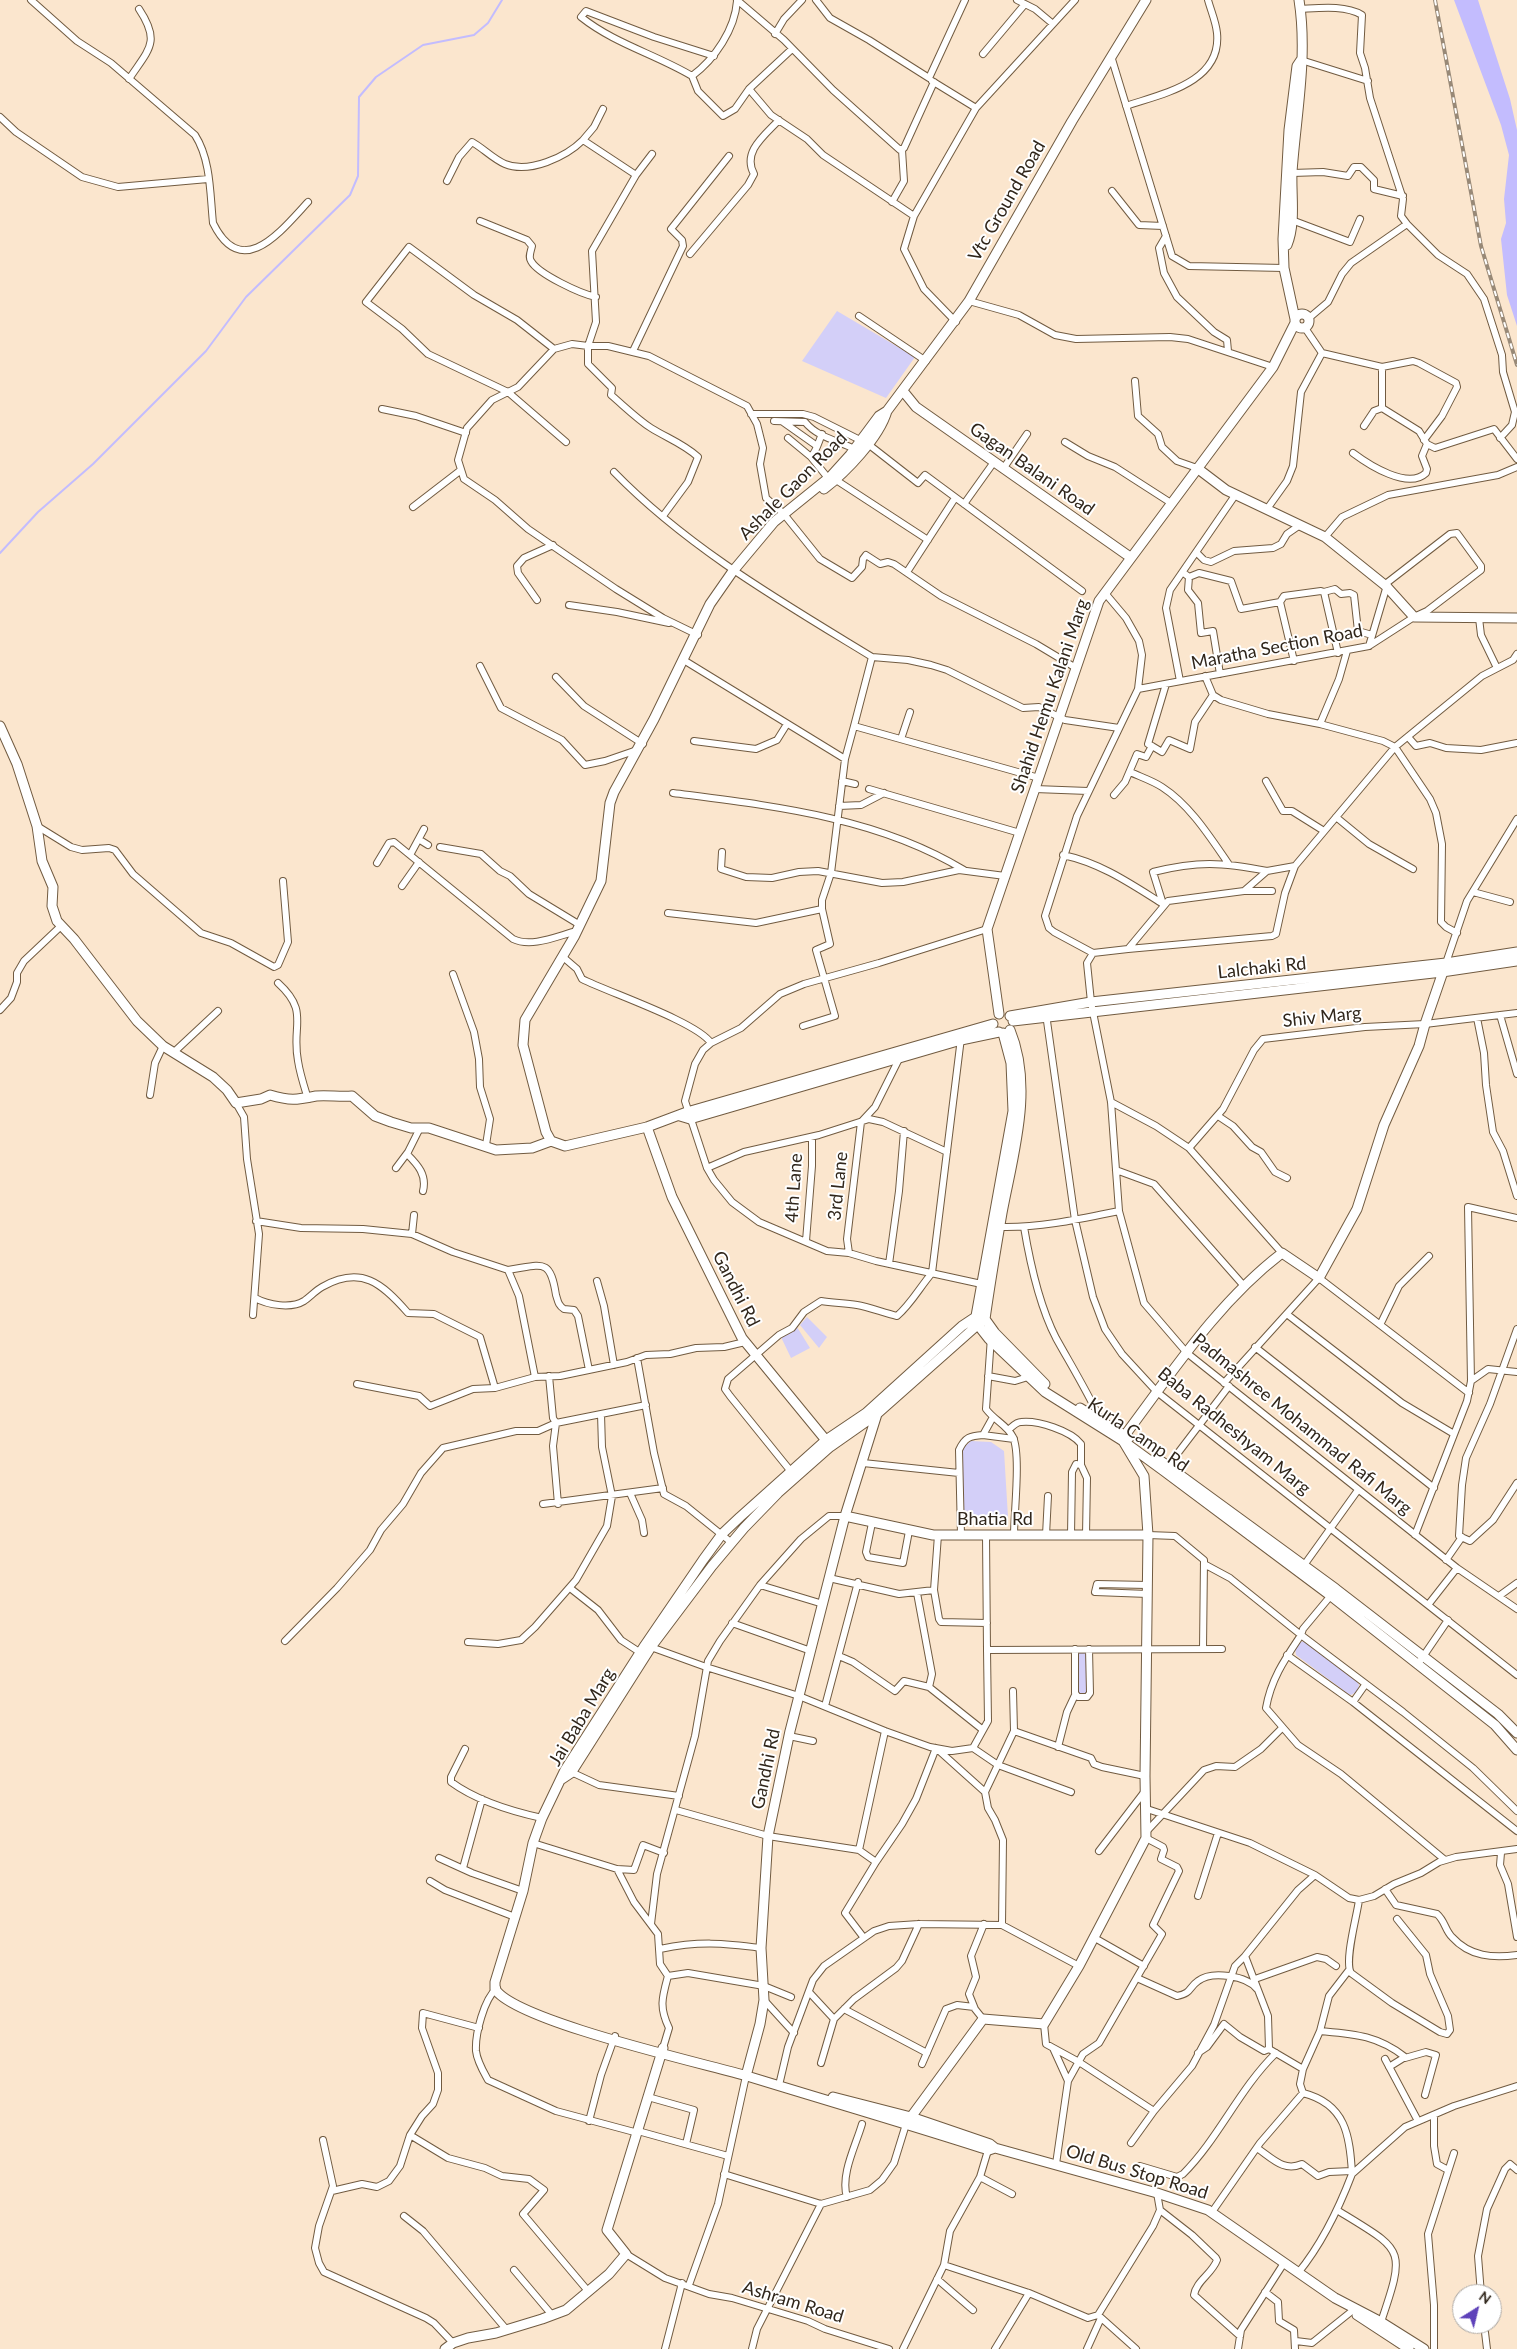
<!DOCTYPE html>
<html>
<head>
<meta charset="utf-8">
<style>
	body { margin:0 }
	#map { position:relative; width:1517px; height:2349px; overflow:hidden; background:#fbe6ce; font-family:Lato,sans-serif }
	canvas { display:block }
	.north { position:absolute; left:1452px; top:2284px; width:50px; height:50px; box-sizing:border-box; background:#fff; border:1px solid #aca8a4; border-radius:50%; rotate:36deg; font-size:14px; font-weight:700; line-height:20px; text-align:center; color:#30261b }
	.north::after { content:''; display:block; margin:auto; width:18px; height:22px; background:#5f42ba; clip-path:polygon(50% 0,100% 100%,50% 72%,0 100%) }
</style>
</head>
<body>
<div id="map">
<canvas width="1517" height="2349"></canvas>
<div class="north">N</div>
</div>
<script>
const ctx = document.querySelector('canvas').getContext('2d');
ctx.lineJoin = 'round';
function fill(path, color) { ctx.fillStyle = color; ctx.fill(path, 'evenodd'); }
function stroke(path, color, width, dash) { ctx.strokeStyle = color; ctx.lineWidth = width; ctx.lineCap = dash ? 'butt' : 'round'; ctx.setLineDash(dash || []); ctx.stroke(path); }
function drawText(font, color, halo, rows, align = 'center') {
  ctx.font = font + ' Lato,sans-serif'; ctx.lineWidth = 4; ctx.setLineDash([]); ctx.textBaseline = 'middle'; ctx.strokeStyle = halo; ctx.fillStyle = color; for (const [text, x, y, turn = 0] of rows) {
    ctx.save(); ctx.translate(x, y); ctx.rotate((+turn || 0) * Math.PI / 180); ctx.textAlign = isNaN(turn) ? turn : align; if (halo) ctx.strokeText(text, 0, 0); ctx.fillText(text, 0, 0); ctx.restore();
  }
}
const green = new Path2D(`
	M837 311 915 357 886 398 802 361Z
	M807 1317 827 1337 819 1348 800 1325Z
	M797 1327 810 1348 791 1358 781 1337Z
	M971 1441 991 1442 1004 1451 1008 1517 963 1518V1448Z
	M1304 1641 1356 1680 1359 1685 1358 1691 1351 1695 1347 1693 1296 1655 1295 1648 1301 1642Z
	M1077 1653H1086V1694L1081 1696 1075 1693Z`);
const water = new Path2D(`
	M1454 0H1478L1510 99 1517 130V326L1507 295 1501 239 1506 223 1504 199 1509 155 1501 125Z`);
const stream = new Path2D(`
	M0 553 38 512 93 464 206 351 246 297 350 195 358 176 359 97 376 77 423 45 474 35 488 23 502 0`);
const street = new Path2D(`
	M31 0 77 41 111 63 195 135C211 160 210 194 213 223 242 282 281 231 308 202
	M737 0 784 40 833 90 900 150 904 148 934 82
	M816 0 830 18 869 40 929 78 965 0
	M1017 0 1035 9 1053 24
	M1301 9C1320 8 1345 5 1362 15L1360 53 1365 68 1370 98 1403 199 1401 216 1407 224 1438 255 1467 274 1484 299 1502 355 1503 372 1515 412 1512 425 1500 438
	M775 34 784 19 802 0
	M983 54 1025 4
	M714 56 654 37 586 11 581 17C615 44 655 54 692 76 715 59 735 29 737 1
	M1111 56 1172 256 1189 266 1284 268
	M1301 60 1368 81
	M692 76 698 91 723 116 735 109 749 89 792 49
	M129 79C149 49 161 42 139 9
	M932 81 976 108
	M749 89 771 115 807 139 823 155 914 216
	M1126 106C1161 94 1222 83 1217 33 1216 22 1211 11 1208 0
	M603 109 594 127 583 140 636 175 592 251 596 322 588 346V364L612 388 611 395C624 406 637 419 651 428 667 438 684 444 698 457L688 482 663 516
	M0 117 16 132 82 177 118 187 208 179
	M1292 173 1323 172 1348 176 1354 167H1361L1374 180V189L1403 196
	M636 175 652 154
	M447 181 459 157 472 142C483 148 493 159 505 164 529 174 566 157 583 140
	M1112 191 1139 225 1163 226
	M892 202 904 181 902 150
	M1289 219 1350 242 1360 219
	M480 221 527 240 532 246C531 251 528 257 531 261 538 274 581 294 596 297
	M1166 236 1159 248 1164 273 1177 297 1214 332 1227 340 1228 351
	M690 254 748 185 754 174C742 152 764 136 779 120
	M969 301 1019 315 1055 335 1076 339 1170 337 1188 339 1273 367
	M859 316 926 361
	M1309 318 1328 302 1342 274 1351 263 1407 224
	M956 322 924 289 904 249 914 216 976 108 1075 0
	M1305 328 1322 353 1382 367V408L1419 431 1427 444 1435 448 1494 429 1517 459
	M554 349 572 344 588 346H608L649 356 747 406 757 424 763 448 760 464 766 498 783 513 820 559 852 578 862 567 863 559 866 555 880 564 888 562 894 564 941 596 1036 644 1076 668
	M554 349 517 320 474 295 409 247 366 302 402 329 428 354 508 392 566 442
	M554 349 518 387 492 400 467 428 458 460 464 479 495 500 528 529 616 589 663 618 698 635
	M633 351 683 246 682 240 671 229 729 156
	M1382 367 1413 361 1419 363 1456 383 1457 387 1442 416 1424 440
	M1135 381 1138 416 1158 434 1162 447 1177 461 1197 468
	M382 409 416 416 466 433
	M751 414H803L814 417 868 444 918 483 925 475 1082 591
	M774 421 805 422C817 437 838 441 855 449
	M783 422 817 446
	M1364 426 1374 411 1382 408
	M822 434C818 443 817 450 811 457L828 478
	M788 438 811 457
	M1065 442 1088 456 1115 467 1171 503
	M1353 453C1369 465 1408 490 1426 473L1427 469 1422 456 1427 444
	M1003 469 1027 434
	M614 472C688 548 782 602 872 657L854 726
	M836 480 928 540
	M964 504 994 462
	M413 507 461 470
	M1267 509 1287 481 1293 466 1301 392 1322 353
	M1325 537 1342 517 1388 495 1498 475 1517 467
	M1196 552 1204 560 1211 562 1234 551 1273 548 1281 544 1287 534 1300 525
	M907 572 955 498
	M1185 574 1189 577 1188 590 1198 603 1201 633 1213 631 1220 674
	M1189 577 1199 573 1231 581 1241 609 1280 602 1294 661
	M1324 592 1335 589 1341 594 1350 593 1354 595 1358 631 1372 635
	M537 600 518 573 517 566 524 558 553 545
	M1280 602 1284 596 1321 591 1324 592 1338 653
	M569 605 617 612 669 623
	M1479 618 1481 635 1497 668
	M872 657 908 660 931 665 947 670 1023 708 1039 707 1065 720 1119 728
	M682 659 845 759 854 726 1039 778
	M480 666 501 708 562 740 585 765 605 761 637 750
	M1205 676 1213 695 1221 700 1268 714 1320 724 1383 741 1395 747 1430 799 1436 813 1442 844 1441 922 1446 927 1457 933
	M556 677 584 706 643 744
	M1180 681 1166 608 1170 590 1236 494
	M1138 689 1369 646 1414 617 1427 611 1481 570V566L1457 533 1450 534 1388 582 1369 646
	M1320 724 1339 679 1347 651
	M1408 737 1416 746 1430 743 1446 748 1481 750 1517 743
	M901 739 910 712
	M694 741 756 749 777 740 787 724
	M1152 746 1162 752 1169 740 1190 749 1195 722 1213 695
	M1130 772C1141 777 1153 781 1162 787 1190 805 1210 837 1228 863
	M842 781 855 784
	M1266 781 1283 811H1292L1324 831
	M869 789 1020 833
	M1035 789 1088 791
	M673 793C773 806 877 817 964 870
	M1114 795 1125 782 1137 754 1146 757 1152 746 1148 744 1166 684
	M839 806 861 805 884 793
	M1336 817 1369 844 1413 869
	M37 826 71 847 82 850 109 848 115 850 133 874 201 933 231 943 274 967 278 965 288 942 283 881
	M420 840 428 845
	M440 847 481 854 500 871 510 876 529 894 580 925
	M722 852 721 869 746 877 772 878 799 872 818 871 882 883 903 882 959 870 1005 876
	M410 855 424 829
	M1063 855C1101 863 1131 884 1163 904
	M377 863 389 843 394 842 513 939C532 948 557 936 577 931
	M402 886 419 862
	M1244 891H1272
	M1473 892 1510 902
	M1163 904 1153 872C1197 861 1222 862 1267 871
	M668 913 756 923 822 909
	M1128 949 1272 936 1276 934 1285 893 1295 866
	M1093 953 1087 963 1091 1002 1111 1102 1119 1211 1144 1303 1187 1353 1457 1568 1517 1609
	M1093 953 1128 949 1168 901 1244 891 1267 871 1295 866 1395 747 1482 676 1513 660 1517 654
	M1093 953 1054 932 1049 928 1045 916 1077 816 1138 689 1142 655 1139 641 1126 618 1105 593
	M563 957 577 969 582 979C610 993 697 1022 711 1043
	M1446 963 1467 901 1517 819
	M453 974 474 1032 479 1059 480 1087 490 1119 486 1145
	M278 983C310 1012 291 1025 298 1061 300 1074 304 1086 308 1099
	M0 1010 11 998 17 982V973L24 961 61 926
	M1046 1014 1075 1220 1093 1297 1105 1329 1122 1354 1157 1392 1517 1675
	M1500 1015 1517 1074
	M1477 1018 1484 1053 1486 1085 1493 1132 1503 1151 1517 1196
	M803 1026 835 1016 816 950 830 944 822 909V900L831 873 845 759
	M173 1053 218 1011
	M150 1095 155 1063 163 1046
	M1111 1102 1156 1126 1189 1148 1282 1253
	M236 1103 244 1117 247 1159 259 1234 253 1315
	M1218 1116 1233 1126 1252 1147 1261 1152 1275 1172 1287 1178
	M862 1121 875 1107 900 1057
	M1189 1148 1223 1109 1254 1050 1263 1039 1365 1027 1425 1024 1517 1013
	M407 1154C418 1165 427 1175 423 1191
	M396 1168 408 1152 420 1128
	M707 1168 744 1152 819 1135 869 1119 883 1122 947 1152
	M1116 1170 1154 1184 1244 1286
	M256 1221 301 1228 363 1229 412 1234 453 1252 508 1270 519 1296 535 1377
	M1000 1227C1040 1228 1080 1219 1119 1211
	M1024 1227C1030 1263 1039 1305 1056 1338 1071 1365 1087 1391 1100 1419
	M412 1234 414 1215
	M806 1241 812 1166V1137
	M849 1253 847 1239 861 1122
	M889 1264 899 1191 904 1131
	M508 1270C542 1265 550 1257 556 1295 558 1301 558 1305 564 1309L574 1310 578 1316 589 1370
	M597 1281 604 1306 614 1365
	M986 1285 876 1261 849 1253 827 1251 759 1222 732 1202 714 1180 707 1168 685 1101 695 1064 703 1050 711 1043 741 1028 780 994 804 984 879 963 987 929
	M255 1298C268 1305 291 1309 304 1301 310 1297 315 1291 322 1287 361 1265 382 1283 408 1313L434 1314 480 1337 495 1388
	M1288 1315 1402 1403 1454 1434
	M1380 1325 1399 1286 1429 1256
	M1517 1329 1490 1404 1466 1458 1462 1485 1459 1536 1470 1541 1493 1520 1517 1483
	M991 1337 986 1409C994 1420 1007 1425 1013 1437 1021 1455 1014 1513 1014 1535
	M1255 1347 1434 1488
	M637 1358 654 1453 664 1494 686 1506 732 1543
	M549 1376 553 1418 556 1423 553 1446 558 1504
	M988 1376 1015 1381 1028 1377
	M1471 1381 1488 1369 1517 1372
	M1224 1383 1319 1278 1469 1393
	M357 1384 419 1396 430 1406 473 1389 495 1388 535 1377 560 1376 627 1362 646 1355 670 1354 696 1348 724 1347 745 1342
	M1008 1430C1012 1427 1016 1422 1021 1422 1038 1420 1071 1431 1081 1444V1465L1087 1478 1086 1535
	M983 1435 1014 1439
	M863 1463 959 1473
	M1168 1466 1229 1386
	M793 1474 730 1396 725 1389 728 1379 779 1335 792 1328 804 1312 821 1301C833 1303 845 1303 857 1305 869 1307 884 1313 897 1316 911 1304 920 1287 932 1273L961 1038
	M630 1493 642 1520 644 1533
	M543 1504 663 1488
	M872 1523 866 1552 868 1557 903 1563 909 1531
	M961 1535 959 1450C965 1437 970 1436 983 1435L993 1417
	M986 1535 987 1650
	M1046 1535 1048 1496
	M1071 1535 1072 1472 1076 1464 1081 1465
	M1148 1535 1175 1536 1204 1560 1203 1649
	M1415 1535 1467 1401 1471 1381 1468 1207 1517 1218
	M1446 1560 1462 1537
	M1204 1564 1230 1578 1301 1635 1403 1712 1473 1768 1517 1811
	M1302 1568 1358 1490
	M829 1578 899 1594 934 1590 939 1619 941 1622 987 1623
	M760 1585 823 1604
	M1148 1585 1097 1584 1095 1592 1148 1594
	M570 1588 598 1610 621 1640 644 1655
	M934 1590 938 1535
	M917 1593 932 1674 929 1687
	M1333 1593 1303 1629 1301 1635C1285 1659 1271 1679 1266 1708L1298 1745 1341 1774 1445 1860
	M1499 1596 1517 1583
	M1428 1605 1457 1568
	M732 1623 811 1651
	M285 1641 337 1588 370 1550 381 1530 403 1504 421 1473 443 1448 516 1431H538L556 1423 646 1405
	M468 1642 498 1644 521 1640 535 1627 576 1580 607 1526 612 1496 602 1447 601 1414
	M648 1646 706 1667 799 1696 885 1731 930 1747 952 1751 973 1748 988 1721 987 1650 1222 1649
	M1075 1649V1693L1078 1697H1087L1090 1693 1089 1649
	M1287 1655 1353 1702 1517 1831
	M839 1656 853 1662 895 1691 904 1681 929 1687 983 1730
	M1418 1664 1448 1620
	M1353 1702 1365 1685
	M825 1706 858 1582
	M1014 1731 1091 1758 1094 1764 1102 1767 1145 1776
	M789 1736 813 1741
	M1058 1747 1067 1712 1075 1695
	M973 1748 998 1765 1071 1792
	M465 1749 451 1777V1782C477 1801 510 1811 542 1818
	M569 1771 599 1785 679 1796
	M1147 1809 1250 1843 1315 1875
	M676 1810 768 1836 859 1850 876 1862
	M1146 1832 1204 1770 1216 1766 1235 1767 1261 1749 1282 1728
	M533 1843 617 1869 634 1902 658 1934 660 1964 668 1976
	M859 1850 885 1731
	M1099 1851 1145 1791
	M1501 1853 1500 1865 1508 1884 1517 1937
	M439 1858 472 1873 523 1891
	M463 1868 482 1799
	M617 1869 634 1870 643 1845 664 1853
	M430 1881 445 1890 515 1917
	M1385 1889 1396 1905 1437 1914C1445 1921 1445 1930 1452 1937 1470 1957 1493 1958 1517 1955
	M1198 1896 1218 1833
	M1359 1900C1357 1916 1344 1961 1351 1973L1392 2003 1440 2032 1447 2034 1450 2030 1448 2016 1430 1974 1426 1955 1397 1919
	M651 1924 657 1874 695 1736 708 1661 720 1641 760 1585 801 1539 829 1516H845
	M1002 1925 1003 1840 995 1820 988 1808 985 1792 1014 1731 1013 1691
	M1093 1937 1144 1966
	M864 1938 845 1913 876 1862 902 1824 916 1799 936 1748 985 1792
	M660 1949C699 1941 723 1943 761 1948
	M668 1976 688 1973 764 1986 791 1997
	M1137 1978 1177 1996C1192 1993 1188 1988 1198 1981 1212 1970 1247 1976 1257 1989
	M1255 1979 1317 1957 1326 1959 1336 1966
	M497 1988C484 1999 475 2034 476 2051 477 2061 483 2071 488 2080L556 2111 638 2133
	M809 1992 834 2019 821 2063
	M764 2000 794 2033
	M844 2009 927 2053
	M834 2019 854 1999 896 1968 902 1961 919 1924
	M983 2019 975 2009 969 1994 976 1977 971 1956 984 1924
	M1044 2024 1046 2044 1079 2062 1154 2111 1192 2066 1214 2025 1235 1966 1245 1956
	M1320 2031C1353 2034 1377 2035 1405 2057L1389 2067
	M663 2048 669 2028C659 2007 662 1998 668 1976
	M1053 2048 1068 2081
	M1269 2049 1303 2069 1300 2084 1303 2093C1346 2104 1350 2136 1352 2174L1405 2127 1454 2106 1517 2086
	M1198 2053 1207 2047 1224 2024 1240 2037 1264 2051 1269 2049 1268 2016 1245 1956 1298 1890 1315 1875 1349 1898 1359 1900 1374 1896 1394 1884 1421 1873 1439 1862 1456 1857 1517 1849
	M1405 2058 1426 2052 1436 2055 1425 2095
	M1385 2059 1418 2121
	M922 2064 946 2009 957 2005 974 2007
	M1303 2069 1320 2031 1329 1996 1349 1970
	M780 2081 788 2047 813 1980 824 1966 874 1931 889 1926 919 1924 1002 1925 1079 1966
	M648 2097 694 2110 686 2144
	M1434 2115V2146L1437 2164 1448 2170
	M589 2121 601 2075 615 2036
	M638 2131 728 2156
	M410 2135 448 2158 485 2168 502 2176 529 2179 544 2190 523 2214 588 2291
	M323 2140 333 2186 319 2226 315 2248 319 2263 324 2272 426 2318 434 2323 453 2343
	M1131 2143 1154 2111
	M1257 2148C1273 2159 1284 2172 1302 2164L1318 2176 1329 2172 1352 2171
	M1056 2164 1068 2081 1083 2054 1099 2043 1162 1934 1153 1925 1179 1871 1177 1867 1161 1859 1164 1850 1163 1847 1146 1838
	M1140 2166 1177 2177 1183 2174C1219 2138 1239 2089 1276 2053
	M724 2174 821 2204 870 2190 882 2180 894 2163 907 2121
	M980 2177 1012 2194
	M332 2191 362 2184 377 2187 389 2181 400 2166 410 2135 422 2116 433 2104 438 2090V2073L422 2028 423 2013 479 2028
	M847 2197C840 2175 856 2145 862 2124
	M1160 2210 1192 2235 1216 2258 1217 2260C1212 2274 1196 2281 1194 2295L1240 2336
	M1337 2210C1403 2251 1407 2246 1381 2322
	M1212 2212 1260 2143 1303 2093
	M404 2216 423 2231 506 2329
	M626 2254 665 2278 709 2294 732 2298 808 2321 825 2329 889 2349
	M944 2265 1029 2293 1088 2318 1098 2315 1153 2226 1160 2210 1157 2193
	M514 2270 552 2315
	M1298 2273C1321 2245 1339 2208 1352 2174
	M937 2279 973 2310
	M689 2285 718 2204 746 2076
	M1265 2292 1278 2302 1279 2321 1294 2330 1295 2349
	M1481 2294 1478 2256 1487 2209 1505 2169 1510 2164 1517 2170
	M1098 2315 1136 2349
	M1484 2324 1487 2349
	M1296 2341 1312 2343 1352 2311
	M665 2349 682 2283
	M752 2349 757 2329 821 2204
	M903 2349 944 2265 950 2231 980 2177 989 2147
	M995 2349 1029 2293
	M1087 2349 1101 2318
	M1238 2349 1241 2330 1284 2263
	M1434 2349V2305L1428 2234 1454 2153`);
const secondary = new Path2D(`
	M1287 245C1296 223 1291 195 1292 172 1296 115 1308 57 1299 0
	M1295 321a7 7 0 1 1 14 0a7 7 0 1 1-14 0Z
	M1295 319 1284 268 1283 239 1289 130 1297 66 1301 60
	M903 391 916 407 1130 557
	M1197 468 1226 490 1325 537 1386 586 1414 617 1517 618
	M824 489C846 472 879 438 887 411
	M0 726 17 764 37 826 42 861 53 887 52 906 57 921 74 939 137 1021 163 1046 213 1077 227 1090 236 1103 261 1099 270 1095C290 1101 296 1100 316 1096 328 1095 340 1097 352 1096L375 1116 391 1122 411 1128H429L496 1150 532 1148 551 1141 565 1146 647 1127 687 1112 993 1024
	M999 1014 987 929 1099 601 1273 367 1295 323
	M1010 1016 1091 1002 1446 963 1517 952
	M1013 1021 1442 972 1517 961
	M1010 1030C1034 1088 1013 1154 1002 1213 996 1248 990 1284 985 1319L995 1333 1045 1384
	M1003 1033 1011 1063 1013 1111 976 1316 978 1325 989 1339 1045 1392 1123 1441 1164 1471 1331 1596 1495 1725 1517 1750
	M680 1116 690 1119 961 1040 999 1032
	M647 1127 672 1197 742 1338 829 1444
	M551 1141 546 1132 523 1045 525 1020 574 937 601 881 610 803 614 792 654 719 710 604 733 571 774 522 831 476 850 455 879 416 887 411 969 301 1072 121 1146 0
	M986 1310 962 1326 866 1413 826 1440 740 1517 722 1534 703 1560 645 1645 565 1770 542 1818 533 1843 523 1891 495 1982V1989C515 2021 702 2063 747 2076 825 2100 904 2123 982 2148L989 2150 995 2148
	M1080 1408 1129 1438
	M1158 1459 1336 1589 1498 1714 1517 1733
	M845 1516 933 1535H1148
	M562 1779 571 1773 651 1647 712 1566 744 1528 778 1493 830 1447 877 1414 982 1321
	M746 2076 760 2024 764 2000 761 1948 768 1836 790 1731 845 1516 877 1414 873 1407
	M833 2097 911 2117 990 2144 995 2148 1157 2193 1208 2210 1335 2298 1381 2322 1424 2349
	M911 2117 983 2019 1044 2024 1079 1966 1146 1838 1145 1776 1148 1535 1144 1476 1123 1441 1125 1435C1173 1371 1218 1302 1282 1253L1319 1278 1357 1209 1384 1125 1419 1046 1425 1024 1446 963
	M1357 2315 1409 2349
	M445 2349 453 2343 468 2338 496 2333 542 2319 566 2310 609 2274 626 2254 607 2230 663 2048`);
const rail = new Path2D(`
	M1435 0 1481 246 1517 365`);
const streetNames = [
	["Vtc Ground Road",1007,201,-60],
	["Gagan Balani Road",1032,469,35],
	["Ashale Gaon Road",793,486,-45],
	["Maratha Section Road",1277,647,-11],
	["Shahid Hemu Kalani Marg",1050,696,-71],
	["Lalchaki Rd",1262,968,-6],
	["Shiv Marg",1322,1017,-6],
	["3rd Lane",838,1186,-84],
	["4th Lane",794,1188,-86],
	["Gandhi Rd",736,1289,63],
	["Padmashree Mohammad Rafi Marg",1302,1424,39],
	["Baba Radheshyam Marg",1234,1431,39],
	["Kurla Camp Rd",1138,1435,34],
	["Bhatia Rd",995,1519],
	["Jai Baba Marg",582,1717,-59],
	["Gandhi Rd",766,1769,-78],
	["Old Bus Stop Road",1137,2172,17],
	["Ashram Road",793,2302,17]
];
fill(green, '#d3cff8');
fill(water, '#c3bcfe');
stroke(stream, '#c3bcfe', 2);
stroke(street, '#715b41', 8);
stroke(secondary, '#715b41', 11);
stroke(street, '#fff', 6);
stroke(secondary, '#fff', 9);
stroke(rail, '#988977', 4);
stroke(rail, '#fff', 2, [5.5]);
drawText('18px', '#30261b', '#fff', streetNames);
</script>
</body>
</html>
